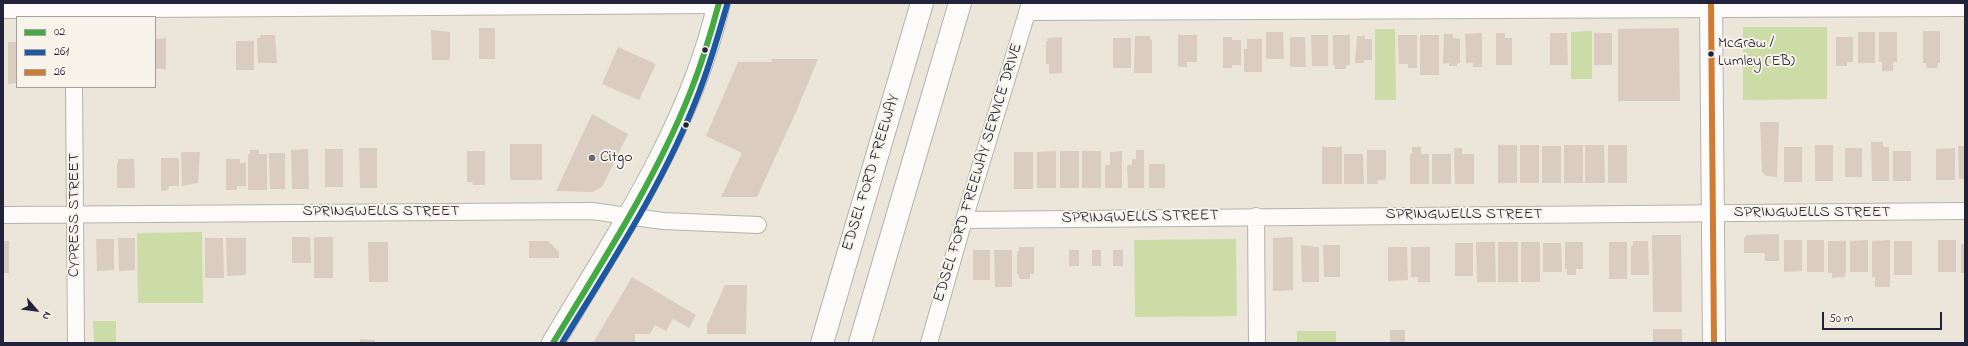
<!DOCTYPE html>
<html>
<head>
<meta charset="utf-8">
<style>
	body { margin:0 }
	#map { position:relative; width:1968px; height:346px; overflow:hidden; background:#ece6da; font-family:"Indie Flower",sans-serif }
	canvas { display:block }
	.frame { position:absolute; inset:0; border:4px solid #22223b; pointer-events:none }
	.legend { position:absolute; left:16px; top:16px; width:140px; height:72px; box-sizing:border-box; background:#f7f3e8; border:1px solid #a29fa3; margin:0; padding:5px 7px; list-style:none; font-size:12px; color:#22223b }
	.legend li { display:flex; align-items:center; gap:8px; height:20px }
	.legend b { width:20px; border:1px solid #a29fa3 }
	.north { position:absolute; left:16px; top:290px; width:40px; height:40px; -webkit-text-stroke:3px #f7f3e8; paint-order:stroke; rotate:118deg; font-size:11px; font-weight:700; line-height:16px; text-align:center; color:#22223b }
	.north::after { content:''; display:block; margin:auto; width:14px; height:18px; background:#22223b; clip-path:polygon(50% 0,100% 100%,50% 72%,0 100%) }
	.scale { position:absolute; left:1822px; top:312px; width:120px; height:18px; box-sizing:border-box; border:2px solid #22223b; border-top:0; padding-left:5px; font-size:12px; line-height:14px; white-space:nowrap; color:#22223b; -webkit-text-stroke:3px #f7f3e8; paint-order:stroke }
</style>
</head>
<body>
<div id="map">
<canvas width="1968" height="346"></canvas>
<div class="frame"></div>
<ul class="legend">
<li><b style="height:5px;background:#44aa42"></b>02</li>
<li><b style="height:5px;background:#1e57a3"></b>261</li>
<li><b style="height:5px;background:#d07c32"></b>26</li>
</ul>
<div class="north">N</div>
<div class="scale">50 m</div>
</div>
<script>
const ctx = document.querySelector('canvas').getContext('2d');
ctx.lineJoin = 'round';
function fill(path, color) { ctx.fillStyle = color; ctx.fill(path, 'evenodd'); }
function stroke(path, color, width, dash) { ctx.strokeStyle = color; ctx.lineWidth = width; ctx.lineCap = dash ? 'butt' : 'round'; ctx.setLineDash(dash || []); ctx.stroke(path); }
function drawText(font, color, halo, rows, align = 'center') {
  ctx.font = font + ' "Indie Flower",sans-serif'; ctx.lineWidth = 4; ctx.setLineDash([]); ctx.textBaseline = 'middle'; ctx.strokeStyle = halo; ctx.fillStyle = color; for (const [text, x, y, turn = 0] of rows) {
    ctx.save(); ctx.translate(x, y); ctx.rotate((+turn || 0) * Math.PI / 180); ctx.textAlign = isNaN(turn) ? turn : align; if (halo) ctx.strokeText(text, 0, 0); ctx.fillText(text, 0, 0); ctx.restore();
  }
}
const green = new Path2D(`
	M1743 27H1827V99L1743 100Z
	M1375 29H1395L1396 100H1375Z
	M1592 31V79H1571V32Z
	M202 232 203 303H138L137 233Z
	M1236 239 1237 316 1135 317 1134 240Z
	M93 321H116V343H94Z
	M1297 331H1336V343H1297Z`);
const building = new Path2D(`
	M479 28H495V59H479Z
	M1679 28 1680 101H1618V29Z
	M431 30 450 32V60H432Z
	M1923 31H1940V63H1938V68H1926V63H1923Z
	M1266 32H1283L1284 59H1266Z
	M1858 32H1875V63H1858Z
	M1879 32H1897V62H1893V71H1882V62H1879Z
	M1482 33V67H1473V63H1466L1465 34Z
	M1496 33H1505V38H1512V65H1496Z
	M1550 33H1567L1568 65H1550Z
	M1594 33H1612V65H1594Z
	M1444 34H1453V38L1460 39V63L1457 64V66H1449V63L1443 64Z
	M260 35H275L277 63H258L257 38H260Z
	M1178 35H1197V62H1187V67H1178Z
	M1311 35H1328V66H1312Z
	M1333 35H1350V65H1346V69H1335V65H1333Z
	M1398 35H1417V68H1408V64H1399Z
	M1420 35H1439V75H1420Z
	M1135 36H1150V39L1152 40V73H1134Z
	M1357 36H1365V39H1372V60H1364V63H1355Z
	M1062 37V73L1049 74V64H1046V41H1048L1047 38Z
	M1223 37H1232V40H1241V65H1232V68H1223Z
	M1290 37H1305L1306 67H1290Z
	M1836 37H1853V62H1847V66H1836Z
	M166 38V69H155V39Z
	M1113 38H1131V68H1113Z
	M1247 39H1262V72H1244V49H1247Z
	M236 41H254V70H236Z
	M8 42H17V83L8 84Z
	M618 47 656 64 639 100 602 84Z
	M771 59H818L796 112 757 197H721L742 153 706 136 738 62H772Z
	M592 114 628 134 602 187 592 192 556 191Z
	M1760 122H1779L1777 177 1766 176 1762 172Z
	M1871 142H1883V147H1889V181H1872Z
	M510 144H542V180H510Z
	M1498 145H1517V183H1498Z
	M1520 145H1539V183H1520Z
	M1564 145H1583V183H1564Z
	M1585 145H1604L1605 183H1585Z
	M1608 145H1627V183H1608Z
	M1815 145H1833V181H1815Z
	M1542 146H1561V183H1542Z
	M1958 146H1965V179H1959Z
	M1322 147H1342V184H1322Z
	M1412 147H1421V154H1429V184H1410V154H1412Z
	M1784 147H1802V182H1784Z
	M359 148H377V188H360Z
	M1454 148H1462V154H1474V184H1455Z
	M1845 148H1862V177H1845Z
	M1955 148V180H1936V149Z
	M308 149 309 189H292L291 150Z
	M325 149H343V187H325Z
	M250 150H259V154H267V190H248V154H250Z
	M1136 150H1144V188H1128L1127 165H1132V159H1136Z
	M1367 150H1386V180H1378V184H1367Z
	M467 151H485V185H473L472 182H467Z
	M1056 151V188H1037V152Z
	M1060 151H1079V188H1060Z
	M1082 151H1101V188H1082Z
	M1122 151V188H1105V165H1110V152Z
	M1893 151H1911V181H1893Z
	M181 152H200L198 183 182 186Z
	M1014 152H1033V189H1014Z
	M269 153H285V189H270Z
	M1344 154H1363L1364 184H1344Z
	M1432 154H1451V184H1432Z
	M161 158H179V186H169L168 190 161 191Z
	M118 159H134L135 188H117V163H118Z
	M226 159H240V163H246V186H237V190H226Z
	M1149 164H1165V188H1149Z
	M1779 234V261H1765V253H1744V238L1747 235Z
	M1652 235H1681L1682 312H1653Z
	M292 237H310L311 263H292Z
	M314 237H333V278H314Z
	M1293 237V290L1273 291V238Z
	M118 238H135V270L119 271Z
	M205 238H223L224 278H205Z
	M226 238H246V275L227 276Z
	M96 239H114V270L97 271Z
	M1784 240H1802V271L1784 272Z
	M1807 240H1824V272H1807Z
	M1868 240V272H1850V241Z
	M1890 240V287H1875V277H1872V241Z
	M1938 240H1956V272H1938Z
	M3 241H9V273H3Z
	M529 241H548L559 252V258H529Z
	M1633 241H1648L1649 275H1631V246H1633Z
	M1828 241H1846V273H1845V277L1832 278V273H1828Z
	M1894 241H1912V275H1894Z
	M368 242H388V282H369Z
	M1476 242H1495L1496 282H1477Z
	M1498 242H1518V282H1498Z
	M1521 242H1540V282H1521Z
	M1565 242H1583V269H1576V275H1567V269H1565Z
	M1609 242H1627V279H1609Z
	M1455 243H1473V276H1455Z
	M1543 243H1561L1562 272H1543Z
	M1961 244H1965V273H1961Z
	M1301 245 1319 247V282H1302Z
	M1323 245H1340V277H1324Z
	M1019 247H1034V274H1030V279H1019V274L1017 275V251H1019Z
	M1388 247H1407L1408 280 1388 281Z
	M1411 247H1430V282H1418V277H1411Z
	M973 250H990V280H973Z
	M994 250H1012V287H995Z
	M1069 250H1079V266H1069Z
	M1092 250H1101V266H1092Z
	M1113 250H1123V266H1113Z
	M632 277 696 315 689 328 673 319 666 331 655 325 650 334H635V343H593Z
	M725 285H747L746 334H707V325Z
	M1653 329H1682V343H1653Z
	M1390 330H1405V343H1390Z
	M360 339 375 340V343H360Z`);
const street = new Path2D(`
	M3 10 718 5
	M1027 12 1965 8
	M74 87 76 343
	M3 215 592 211 663 221 758 225
	M1256 216 1257 343
	M964 220 1965 211
	M929 343 964 220 1030 3`);
const secondary = new Path2D(`
	M1711 3 1714 343`);
const primary = new Path2D(`
	M553 343C617 235 691 127 719 3`);
const highway = new Path2D(`
	M822 343 922 3
	M860 343 960 3`);
const bus1 = new Path2D(`
	M553 343C602 262 655 181 690 93 702 63 711 33 719 3`);
const bus2 = new Path2D(`
	M562 343C611 263 664 183 698 95 710 65 718 36 727 5`);
const bus3 = new Path2D(`
	M1711 3 1714 343`);
const markers = [
	[705,50,3.5,"#22223b"],
	[1711,54,3.5,"#22223b"],
	[686,125,3.5,"#22223b"],
	[592,158,4,"#696773"]
];
const busNames = [
	["McGraw /",1718,45],
	["Lumley (EB)",1718,63]
];
const poiNames = [
	["Citgo",600,158]
];
const streetNames = [
	["EDSEL FORD FREEWAY",872,173,-73],
	["EDSEL FORD FREEWAY SERVICE DRIVE",979,173,-73],
	["SPRINGWELLS STREET",381,212],
	["SPRINGWELLS STREET",1812,213],
	["CYPRESS STREET",75,215,-90],
	["SPRINGWELLS STREET",1464,215],
	["SPRINGWELLS STREET",1140,218,-1]
];
fill(green, '#ccdca7');
fill(building, '#daccc1');
stroke(street, '#b6b2ac', 18);
stroke(secondary, '#b6b2ac', 24);
stroke(primary, '#b6b2ac', 24);
stroke(highway, '#b6b2ac', 24);
stroke(street, '#fcfbf9', 16);
stroke(secondary, '#fcfbf9', 22);
stroke(primary, '#fcfbf9', 22);
stroke(highway, '#fcfbf9', 22);
stroke(bus1, '#44aa42', 6);
stroke(bus2, '#1e57a3', 6);
stroke(bus3, '#d07c32', 6);
for (const [x, y, r, color] of markers) { const dot = new Path2D(); dot.arc(x, y, r, 0, 2 * Math.PI); ctx.fillStyle = color; ctx.fill(dot); stroke(dot, '#f7f3e8', 1.5); }
drawText('15px', '#22223b', '#f7f3e8', busNames, 'left');
drawText('16px', '#22223b', '#f7f3e8', poiNames, 'left');
drawText('16px', '#22223b', '#f7f3e8', streetNames);
</script>
</body>
</html>
